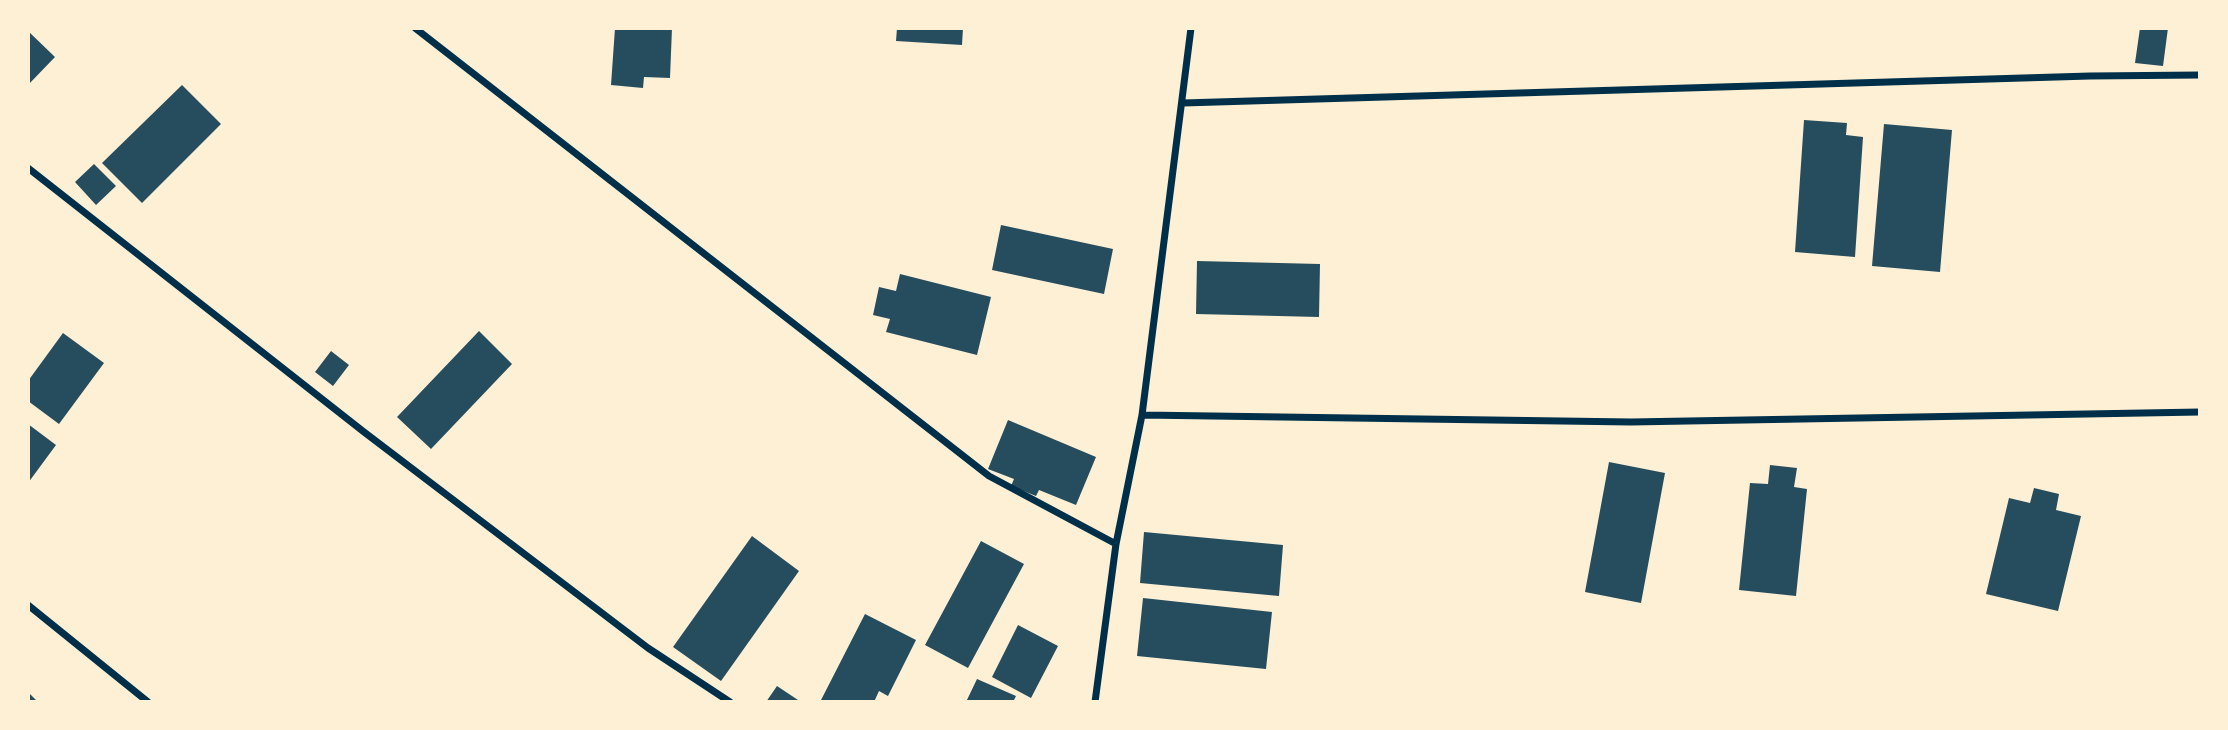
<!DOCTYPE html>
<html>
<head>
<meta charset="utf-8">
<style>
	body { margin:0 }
	#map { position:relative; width:2228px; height:730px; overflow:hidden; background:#fdf0d5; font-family:"Noto Sans",sans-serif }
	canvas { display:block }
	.frame { position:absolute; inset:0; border:30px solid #fdf0d5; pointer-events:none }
</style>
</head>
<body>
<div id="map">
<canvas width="2228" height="730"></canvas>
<div class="frame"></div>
</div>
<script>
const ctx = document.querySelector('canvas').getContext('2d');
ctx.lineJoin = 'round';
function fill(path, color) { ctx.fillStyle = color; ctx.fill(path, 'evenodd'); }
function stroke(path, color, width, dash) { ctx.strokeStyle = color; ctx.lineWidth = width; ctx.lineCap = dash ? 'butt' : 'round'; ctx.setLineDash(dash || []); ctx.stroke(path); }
const building = new Path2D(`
	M615 28H672L670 78 644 77 643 88 611 85Z
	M897 28H963L962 45 896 41Z
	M2140 28H2168L2163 66 2135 63Z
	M28 31 55 57 28 85Z
	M182 85 221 124 142 203 102 163Z
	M1804 120 1847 123 1846 135 1863 137 1855 257 1795 252Z
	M1884 124 1952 130 1940 272 1872 266Z
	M94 164 116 186 96 205 75 182Z
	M1001 225 1113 249 1104 294 992 270Z
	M1197 261 1320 264 1319 317 1196 314Z
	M900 274 991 297 977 355 886 332 890 319 873 315 879 287 896 291Z
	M479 331 512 364 431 449 397 417Z
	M63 333 104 363 59 424 28 401V381Z
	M331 351 349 365 333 386 315 372Z
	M1008 420 1096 457 1076 505 1039 490 1036 496 1011 486 1014 479 988 469Z
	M28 424 56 445 28 483Z
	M1609 462 1665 473 1641 603 1585 592Z
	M1770 465 1797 468 1794 487 1807 489 1796 596 1739 590 1750 483 1768 484Z
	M2034 488 2059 494 2056 510 2081 516 2058 611 1986 594 2009 498 2030 503Z
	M1144 532 1283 545 1279 596 1140 583Z
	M752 536 799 571 721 681 673 647Z
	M981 541 1024 564 968 668 925 645Z
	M1143 598 1272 612 1266 669 1137 656Z
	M865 614 916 640 888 696 879 691 874 702H820Z
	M1018 625 1058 646 1031 698 992 677Z
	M977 679 1016 696 1013 702H966Z
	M777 686 801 702H766Z
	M28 692 38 702H28Z`);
const minor = new Path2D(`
	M415 28 989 476 1116 544
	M1183 103 2090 76 2200 75
	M28 168 364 432 648 648 730 702
	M1142 415 1631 422 2200 412
	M28 605 148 702
	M1095 702 1116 544 1142 415 1191 28`);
fill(building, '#264d5e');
stroke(minor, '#003049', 7);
</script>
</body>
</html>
